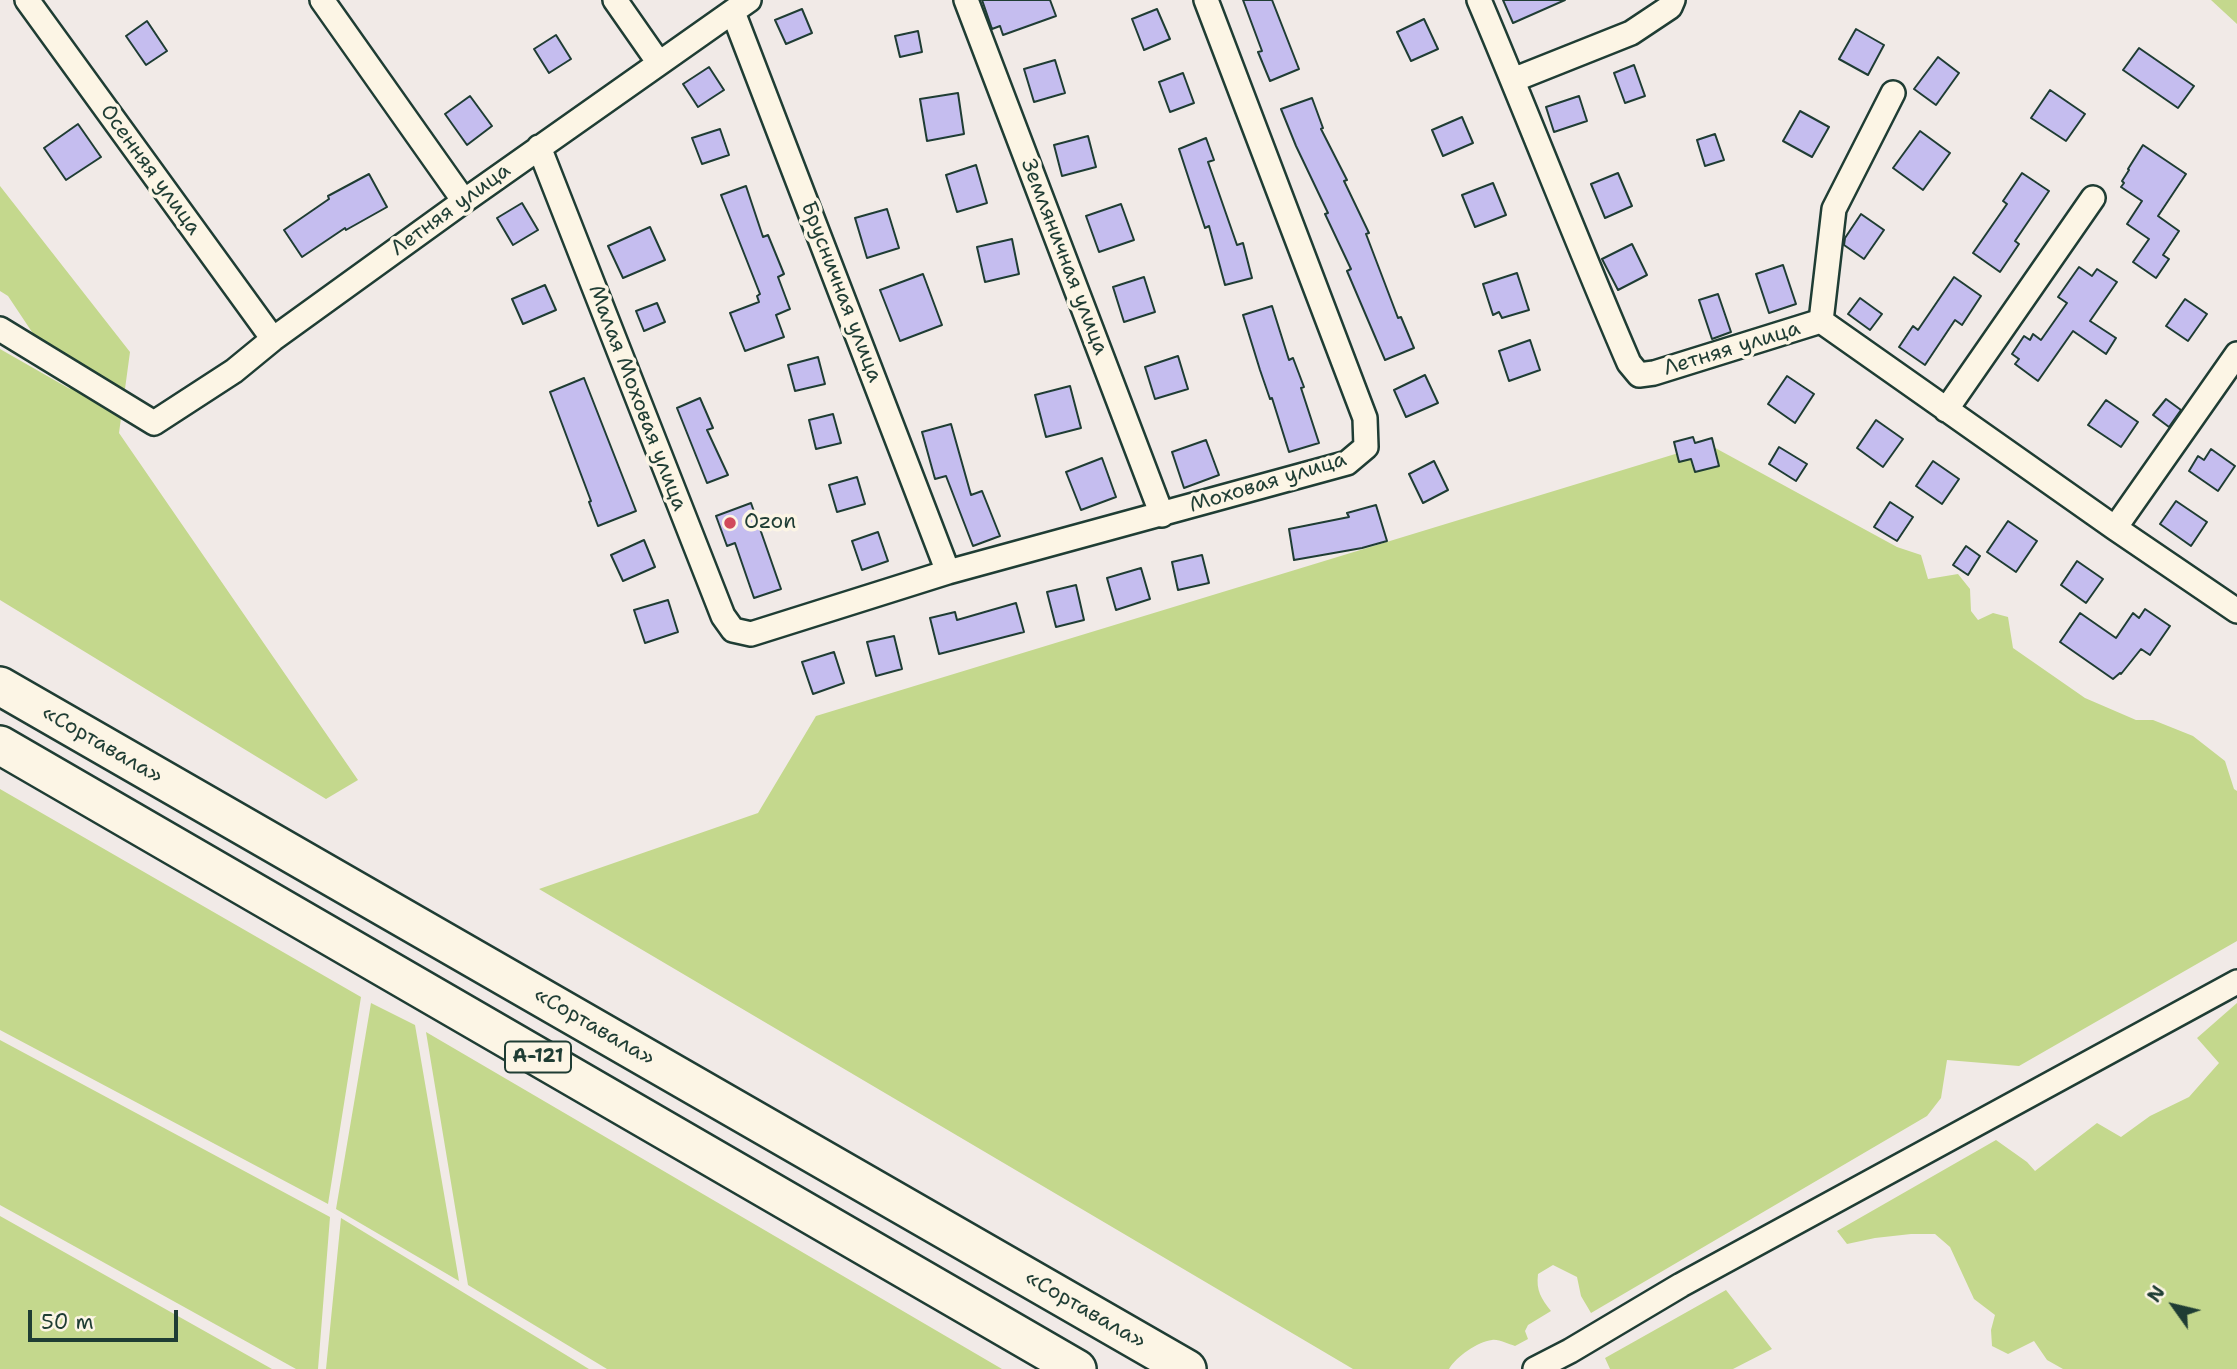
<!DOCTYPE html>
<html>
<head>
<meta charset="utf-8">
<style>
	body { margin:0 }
	#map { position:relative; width:2237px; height:1369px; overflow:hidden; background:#f1eae7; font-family:"Shantell Sans",sans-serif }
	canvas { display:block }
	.north { position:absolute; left:2139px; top:1271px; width:70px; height:70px; -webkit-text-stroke:5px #fcf5e5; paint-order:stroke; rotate:304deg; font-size:19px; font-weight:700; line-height:28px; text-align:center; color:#1f3d34 }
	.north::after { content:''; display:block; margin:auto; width:24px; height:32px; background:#1f3d34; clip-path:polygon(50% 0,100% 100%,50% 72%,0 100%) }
	.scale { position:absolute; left:28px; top:1310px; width:150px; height:32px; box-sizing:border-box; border:4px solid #1f3d34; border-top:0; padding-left:9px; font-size:21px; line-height:24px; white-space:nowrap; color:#1f3d34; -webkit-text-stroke:5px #fcf5e5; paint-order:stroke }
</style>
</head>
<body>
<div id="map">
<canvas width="2237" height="1369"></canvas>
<div class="north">N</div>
<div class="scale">50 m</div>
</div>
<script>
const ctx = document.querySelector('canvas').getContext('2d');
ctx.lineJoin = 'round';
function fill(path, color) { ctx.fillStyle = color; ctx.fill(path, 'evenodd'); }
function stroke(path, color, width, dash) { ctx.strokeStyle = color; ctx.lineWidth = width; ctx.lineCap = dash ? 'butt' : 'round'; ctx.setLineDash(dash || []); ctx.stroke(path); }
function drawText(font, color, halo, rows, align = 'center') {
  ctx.font = font + ' "Shantell Sans",sans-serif'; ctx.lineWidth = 7; ctx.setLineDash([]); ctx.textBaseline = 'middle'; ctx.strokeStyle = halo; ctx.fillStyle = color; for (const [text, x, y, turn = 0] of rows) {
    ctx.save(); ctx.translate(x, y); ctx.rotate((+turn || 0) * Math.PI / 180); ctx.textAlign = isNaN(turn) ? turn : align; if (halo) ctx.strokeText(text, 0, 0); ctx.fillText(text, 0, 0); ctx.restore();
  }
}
const green = new Path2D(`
	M2211 0H2237V24Z
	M0 186 130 352 119 433 358 780 326 799 0 600V349L70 389 8 296 0 291Z
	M1708 444 1897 547 1921 555 1928 579 1958 574 1970 589 1971 611 1978 620 1993 613 2008 617 2013 648 2085 698 2136 720H2153L2193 736 2225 761 2234 789 2237 791V941L2019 1066 1947 1060 1941 1098 1927 1116 1591 1313 1581 1296 1577 1277 1553 1265 1538 1274C1536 1291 1541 1298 1551 1311L1528 1325 1525 1331 1528 1339 1515 1346C1508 1344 1499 1339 1492 1340 1477 1342 1457 1356 1449 1369H1353L539 889 758 813 816 716Z
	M0 789 361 997 328 1204 0 1030Z
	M371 1003 415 1025 459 1281 336 1209Z
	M2237 1003V1369H2063L2047 1360 2034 1341 2008 1354 1992 1346 1991 1330 1995 1315 1974 1299 1950 1247 1935 1234H1911L1875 1238 1847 1244 1837 1231 1996 1140 2027 1162 2035 1171 2097 1123 2121 1137 2150 1116 2189 1097 2219 1063 2197 1038Z
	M426 1032 1002 1369H607L468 1285Z
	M0 1040 330 1217 318 1369H296L0 1205Z
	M0 1216 272 1369H0Z
	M341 1218 589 1369H326Z
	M1726 1290 1772 1349 1733 1369H1610L1605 1358Z`);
const building = new Path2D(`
	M982 0H1050L1056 16 1003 35 1000 26 992 29Z
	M1243 0H1272L1299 69 1270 81 1258 52 1262 51Z
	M1503 0H1565L1513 23Z
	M802 9 812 33 786 44 775 20Z
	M1157 9 1170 39 1144 50 1132 19Z
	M1424 19 1438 49 1411 61 1397 32Z
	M147 21 167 51 146 65 126 36Z
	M1856 29 1884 45 1868 75 1839 59Z
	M918 31 922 52 900 57 895 36Z
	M556 35 571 59 549 73 534 49Z
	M2139 48 2194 86 2178 108 2123 70Z
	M1938 57 1959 73 1936 105 1914 89Z
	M1055 60 1065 93 1034 102 1024 69Z
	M1634 65 1645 96 1625 103 1614 73Z
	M709 67 724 90 698 107 683 84Z
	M1183 73 1194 103 1170 112 1159 82Z
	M2050 90 2085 114 2066 141 2031 118Z
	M958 93 964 134 927 141 920 99Z
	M470 96 492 126 467 145 445 114Z
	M1579 96 1587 121 1554 132 1546 107Z
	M1312 98 1323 128 1321 129 1347 180 1344 181 1369 233 1366 234 1398 318 1401 317 1414 348 1385 360 1347 271 1351 269 1325 214 1328 213 1296 146 1281 109Z
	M1800 111 1829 127 1812 157 1783 141Z
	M1462 117 1473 143 1443 156 1432 130Z
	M78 124 101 157 66 180 44 148Z
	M720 129 729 155 702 164 692 138Z
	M1920 131 1950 153 1923 190 1893 168Z
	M1715 134 1724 160 1705 166 1697 140Z
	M1088 136 1096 167 1062 176 1054 145Z
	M1206 138 1214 160 1208 162 1237 245 1243 243 1252 278 1225 285 1209 226 1205 228 1179 149Z
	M2143 145 2186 174 2158 216 2179 231 2163 255 2169 259 2156 278 2133 262 2149 239 2127 224 2142 201 2121 187 2124 183 2122 181 2129 170 2128 169Z
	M976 165 987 203 957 212 946 175Z
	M1618 173 1632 206 1605 218 1591 184Z
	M2022 173 2049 191 2015 241 2019 244 2000 272 1973 253 2007 204 2003 201Z
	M369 174 387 207 346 230 345 228 302 257 284 230 329 199 328 196Z
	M1493 183 1506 215 1475 227 1462 195Z
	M746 186 763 237 768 235 784 274 778 277 790 309 776 315 784 337 745 351 730 313 759 302 757 296 760 294 721 195Z
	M522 203 538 230 513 245 497 218Z
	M1121 204 1134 240 1099 252 1086 216Z
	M887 209 899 248 867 258 855 218Z
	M1861 214 1884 230 1864 259 1844 245 1845 238Z
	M650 227 665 260 623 278 608 246Z
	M1012 239 1019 274 985 282 977 247Z
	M1632 244 1647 275 1618 290 1602 259Z
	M1783 265 1796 304 1769 313 1756 274Z
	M2079 267 2092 276 2097 269 2117 282 2090 321 2116 338 2106 354 2073 331 2038 381 2015 364 2019 359 2012 354 2024 336 2030 340 2033 334 2041 340 2067 303 2058 297Z
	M1517 273 1529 310 1502 318 1499 312 1493 315 1483 284Z
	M923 274 942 325 900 341 880 290Z
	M1144 277 1155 312 1124 322 1113 287Z
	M1954 277 1981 296 1962 325 1955 320 1925 365 1899 347 1913 326 1918 330Z
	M545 285 556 310 523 324 512 299Z
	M1718 294 1731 332 1712 339 1699 300Z
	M1860 298 1882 314 1870 330 1848 314Z
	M2185 299 2207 314 2188 341 2166 326Z
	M657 303 665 322 644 331 636 311Z
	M1272 306 1289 360 1293 358 1304 387 1301 388 1319 443 1289 452 1272 398 1270 399 1260 370 1243 315Z
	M1530 340 1540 370 1509 381 1499 351Z
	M1178 356 1188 389 1155 399 1145 367Z
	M818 357 825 384 795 391 788 365Z
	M1425 375 1438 403 1406 417 1394 390Z
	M1787 376 1814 394 1795 423 1768 404Z
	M584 378 636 511 598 526 589 502 591 501 550 392Z
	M1070 386 1081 428 1046 437 1035 395Z
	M700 398 713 428 707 430 728 475 707 483 677 408Z
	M2166 399 2181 410 2169 427 2153 415Z
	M2106 400 2138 422 2121 447 2088 425Z
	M833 414 841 443 816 449 809 420Z
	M1876 420 1903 439 1883 467 1857 448Z
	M951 424 971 495 982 491 1000 536 973 546 946 476 935 479 922 432Z
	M1693 437 1695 443 1712 438 1719 466 1695 472 1691 459 1679 462 1674 442Z
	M1206 440 1219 475 1184 488 1172 452Z
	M1779 447 1807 464 1796 481 1769 464Z
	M2211 449 2235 466 2218 491 2189 471 2198 456 2204 460Z
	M1102 458 1116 497 1081 510 1066 472Z
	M1434 461 1448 490 1423 503 1409 474Z
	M1933 461 1959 479 1942 504 1916 486Z
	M857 477 865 504 837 512 829 485Z
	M2176 501 2207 522 2191 546 2160 524Z
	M1890 502 1913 517 1897 541 1874 527Z
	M751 503 781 589 754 598 735 543 727 546 716 516Z
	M1376 505 1387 541 1362 548 1294 560 1289 529 1349 517 1347 513Z
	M2008 521 2037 541 2016 572 1987 552Z
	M878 532 888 561 862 570 852 541Z
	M644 540 655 567 623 581 611 555Z
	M1966 546 1980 556 1968 575 1953 565Z
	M1202 555 1209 583 1178 590 1172 562Z
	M2077 561 2103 579 2086 603 2061 585Z
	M1141 568 1150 599 1116 610 1107 578Z
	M1076 585 1084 620 1056 627 1047 592Z
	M668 600 678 632 645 643 634 610Z
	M1016 603 1024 632 939 654 930 618 955 612 957 620Z
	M2145 609 2170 626 2150 655 2141 649 2121 674 2120 673 2113 679 2060 642 2080 613 2116 638 2133 613 2139 618Z
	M894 636 902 669 876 676 867 642Z
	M834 652 844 683 813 694 802 662Z`);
const minor = new Path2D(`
	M27 0 273 339
	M322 0 464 201
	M615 0 659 63
	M966 0 1162 515
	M1479 0C1530 120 1577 243 1629 363L1639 375 1654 373 1821 321 2115 528 2237 611
	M733 12 948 572
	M1513 80 1631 33 1670 7 1673 0
	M539 147 723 616 733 630 751 634 948 572 1347 463 1366 447 1365 418 1206 0
	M1821 321 1834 209 1893 93
	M0 329 154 423 234 371 273 339 464 201 749 0
	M1946 410 2093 198
	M2115 528 2237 354
	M1535 1369 1570 1351 1681 1285 2237 982`);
const trunk = new Path2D(`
	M0 686 1187 1369
	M0 745 1077 1369`);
const markers = [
	[730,523,7,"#d1495b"]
];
const shields = [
	[538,1057,66]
];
const shieldNames = [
	["А-121",538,1057]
];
const streetNames = [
	["Осенняя улица",150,170,54],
	["Летняя улица",451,210,-36],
	["Земляничная улица",1064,257,69],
	["Брусничная улица",841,292,69],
	["Летняя улица",1732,349,-17],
	["Малая Моховая улица",637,398,69],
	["Моховая улица",1268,483,-17],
	["«Сортавала»",102,745,30],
	["«Сортавала»",594,1027,30],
	["«Сортавала»",1085,1310,30]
];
const poiNames = [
	["Ozon",744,523]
];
fill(green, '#c4d88d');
fill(building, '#c5bdef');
stroke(building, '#1f3d34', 2);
stroke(minor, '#1f3d34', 28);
stroke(trunk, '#1f3d34', 42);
stroke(minor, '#fcf5e5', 23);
stroke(trunk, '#fcf5e5', 37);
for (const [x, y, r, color] of markers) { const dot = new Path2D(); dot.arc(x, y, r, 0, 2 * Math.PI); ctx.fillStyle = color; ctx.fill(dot); stroke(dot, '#fcf5e5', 2.5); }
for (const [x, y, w] of shields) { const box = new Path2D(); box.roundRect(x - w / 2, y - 15.5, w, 31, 5); ctx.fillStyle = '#fcf5e5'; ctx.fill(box); stroke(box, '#1f3d34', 2); }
drawText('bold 19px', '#1f3d34', null, shieldNames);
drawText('21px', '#1f3d34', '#fcf5e5', streetNames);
drawText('21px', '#1f3d34', '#fcf5e5', poiNames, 'left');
</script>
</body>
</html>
